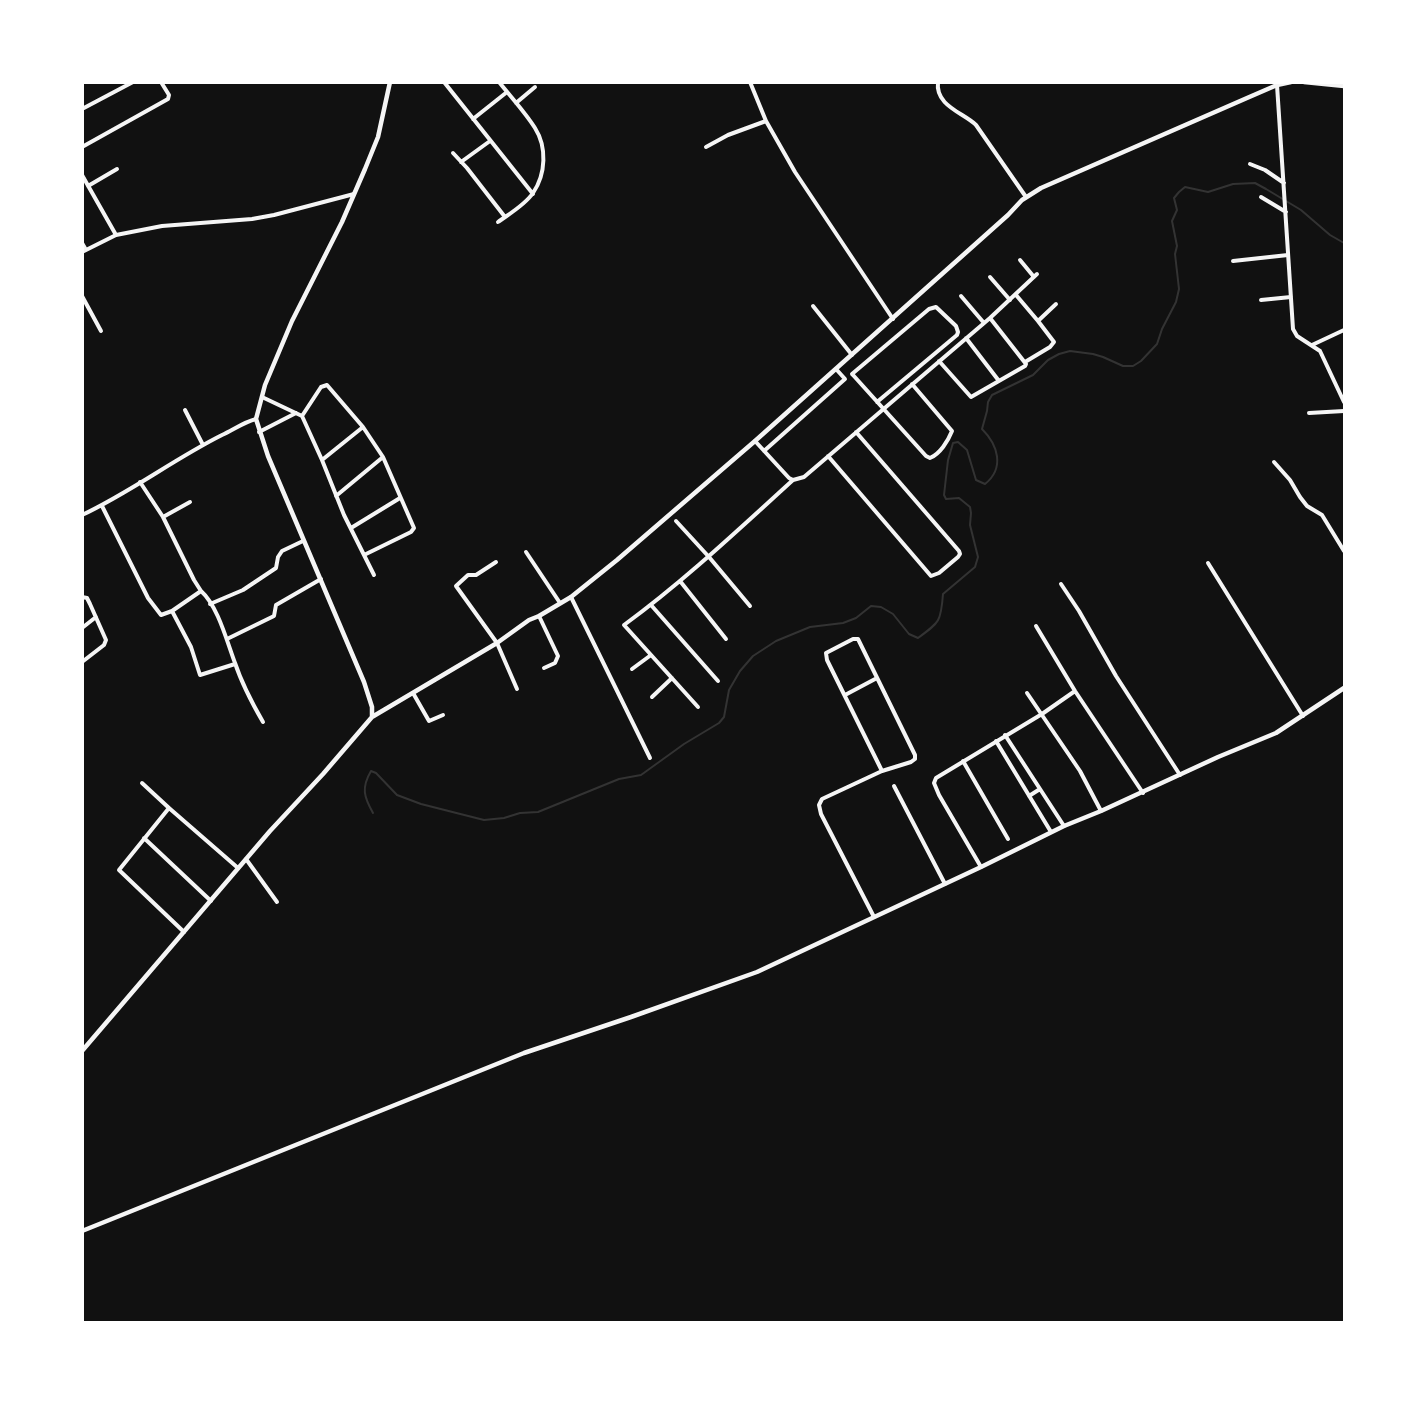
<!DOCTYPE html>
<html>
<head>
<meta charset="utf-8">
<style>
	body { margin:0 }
	#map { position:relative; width:1427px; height:1405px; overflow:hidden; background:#111; font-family:Manrope,sans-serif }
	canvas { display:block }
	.frame { position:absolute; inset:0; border:84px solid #fff; pointer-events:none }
</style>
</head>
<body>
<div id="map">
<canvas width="1427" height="1405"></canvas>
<div class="frame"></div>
</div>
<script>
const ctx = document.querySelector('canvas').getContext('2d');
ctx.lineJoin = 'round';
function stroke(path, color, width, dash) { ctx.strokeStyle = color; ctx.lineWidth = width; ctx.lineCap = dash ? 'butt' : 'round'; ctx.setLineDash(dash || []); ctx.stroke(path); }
const stream = new Path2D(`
	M373 813C364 797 361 788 371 771L376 773 397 795 421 804 484 820 504 818 520 813 538 812 619 779 641 775 684 744 719 723 724 717 729 690 740 671 753 656 776 641 810 627 843 623 856 618 871 606 881 607 893 614 909 634 918 638C940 622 941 621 943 594L975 567 978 557 970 525 971 513 970 507 959 498 946 499 944 495 948 460 953 443 958 442 967 450 976 480 985 484C1005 468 998 445 982 429L987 411 988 402 992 395 1033 375 1048 360 1059 354 1070 351 1093 354 1103 357 1123 366H1133L1141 361 1157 344 1162 329 1176 302 1179 289 1175 254 1177 246 1172 221 1177 210 1174 198 1179 192 1185 187 1208 192 1233 184 1255 183 1266 189 1301 210 1330 235 1344 243`);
const minor = new Path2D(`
	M444 82 533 194
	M750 82 766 121 795 172 893 319
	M938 82C935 106 964 113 976 125L1026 197
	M1277 85 1293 329 1297 336 1320 351 1344 402
	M516 103 535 87
	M82 109 133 82
	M473 119 507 92
	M82 147 168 99 169 95 161 82
	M706 147 728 135 766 121
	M453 153 467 168 505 217
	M461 162 490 141
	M1250 164 1265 170 1284 183
	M82 175 116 235
	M88 186 117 169
	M1261 197 1286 212
	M498 222C509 214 525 205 533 193 546 174 547 147 535 128 525 112 511 97 499 82
	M82 243 86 250
	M82 252 116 235 162 226 252 219 274 215 354 194
	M1020 260 1034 277
	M1233 261 1288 255
	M990 277 1010 300
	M1016 295 1038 321 1054 342 1050 347 1025 362
	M82 296 101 331
	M961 296 984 323
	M1261 300 1291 297
	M813 306 852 355
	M1038 321 1056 304
	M966 338 999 381
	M1312 345 1344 330
	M939 361 971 397 1025 366 1026 364 990 318
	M262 397 302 416 322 460 344 515 374 575
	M877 402 957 335 958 332 956 326 936 307 929 309 852 374 853 375 926 456 930 458C940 454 948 441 952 431L912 384
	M185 410 203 445
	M1309 413 1344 411
	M302 416 321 387 327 385 363 427 383 457 414 528 411 532 364 555
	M259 432 296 413
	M755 441 789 478 793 480 804 477 990 318 1037 274
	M764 451 845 379 836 369
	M828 456 931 576 939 573 958 557 960 554 959 551 856 432
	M322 460 363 427
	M1274 462 1290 480 1300 497 1307 506 1322 515 1344 551
	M140 482 163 517 194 580 201 591
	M336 496 383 457
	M102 506 148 598 161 615 172 611 201 591C218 606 227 642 235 663 242 684 252 703 263 722
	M82 515C131 492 174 459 222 435 233 430 244 422 256 419
	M163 517 190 502
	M676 521 709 557 750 606
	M351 528 400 498
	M526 552 560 603
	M496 562 476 575H468L456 586 497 643 517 689
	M1208 563 1303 716
	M680 581 726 639
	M1061 584 1079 611 1116 676 1180 775
	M82 597 87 598 90 604 106 640 104 645 82 662
	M571 597 650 758
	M210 604 243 590 276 568 278 557 282 551 303 541
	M651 605 718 681
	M172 611 191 647 200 675 235 664
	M539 616 558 656 555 663 544 668
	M1036 626 1075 691 1143 793
	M82 628 96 617
	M227 639 274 616 276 605 321 579
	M632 669 651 655
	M413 693 429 721 443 715
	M1027 693 1080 771 1101 811
	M845 695 877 678
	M652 697 672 678
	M698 707 624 625C684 581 738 530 793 480
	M1005 735 1064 826
	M996 741 1051 832
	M963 761 1008 839
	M142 783 169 808
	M894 786 945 884
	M1029 796 1040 789
	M144 838 211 901
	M246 859 277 902
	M981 867 939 795 934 783 936 778 1042 714 1075 691
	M874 917 821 814 819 805 822 799 882 771 827 660 826 653 853 639H858L915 755V759L911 762 882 771
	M184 932 119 870 169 808 238 868`);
const tertiary = new Path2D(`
	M1304 82 1344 86
	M372 717 497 643 529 620 539 616 571 597 617 560 755 441 1008 215 1022 200 1041 188 1247 98 1277 85 1291 82
	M82 1051 270 831 323 774 372 717V707L364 682 268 456 256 419 265 385 292 321 342 222 365 169 378 137 390 82
	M82 1231 524 1053 631 1017 757 972 981 867 1064 826 1101 811 1218 757 1276 733 1344 688`);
stroke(stream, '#333', 2);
stroke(minor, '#f5f5f5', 4);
stroke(tertiary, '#f5f5f5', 4.5);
</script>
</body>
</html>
